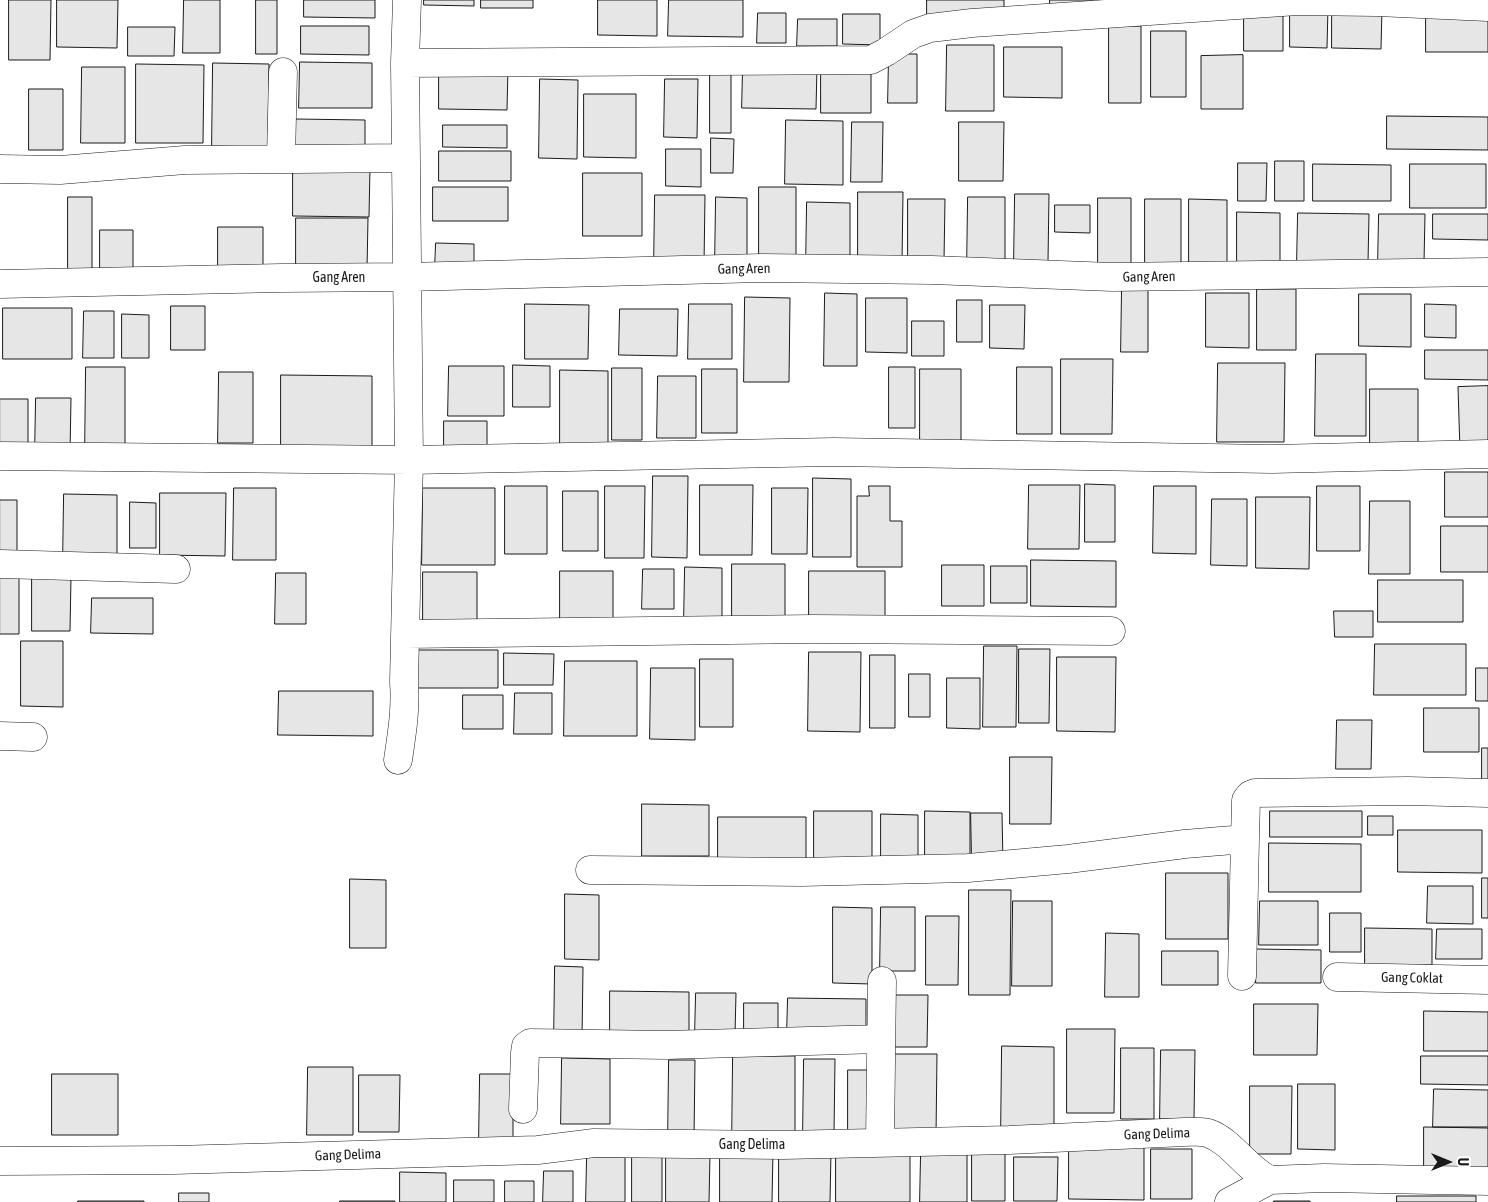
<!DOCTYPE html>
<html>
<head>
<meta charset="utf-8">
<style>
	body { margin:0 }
	#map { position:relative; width:1488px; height:1202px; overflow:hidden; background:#fff; font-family:"Asap Condensed",sans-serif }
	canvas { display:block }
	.north { position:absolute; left:1423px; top:1137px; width:50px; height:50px; -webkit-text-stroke:4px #fff; paint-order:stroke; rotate:90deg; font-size:14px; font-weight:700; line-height:20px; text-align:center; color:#1a1a1a }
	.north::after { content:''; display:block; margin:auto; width:18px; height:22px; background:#1a1a1a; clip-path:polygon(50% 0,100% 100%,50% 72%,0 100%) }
</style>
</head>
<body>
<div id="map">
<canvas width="1488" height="1202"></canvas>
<div class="north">U</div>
</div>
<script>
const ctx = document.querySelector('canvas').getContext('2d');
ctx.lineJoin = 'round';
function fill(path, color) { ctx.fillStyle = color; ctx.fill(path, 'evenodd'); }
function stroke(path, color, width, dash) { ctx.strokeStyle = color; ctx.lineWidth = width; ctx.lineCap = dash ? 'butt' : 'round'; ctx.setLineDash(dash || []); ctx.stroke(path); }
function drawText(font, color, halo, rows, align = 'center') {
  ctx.font = font + ' "Asap Condensed",sans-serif'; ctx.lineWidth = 4; ctx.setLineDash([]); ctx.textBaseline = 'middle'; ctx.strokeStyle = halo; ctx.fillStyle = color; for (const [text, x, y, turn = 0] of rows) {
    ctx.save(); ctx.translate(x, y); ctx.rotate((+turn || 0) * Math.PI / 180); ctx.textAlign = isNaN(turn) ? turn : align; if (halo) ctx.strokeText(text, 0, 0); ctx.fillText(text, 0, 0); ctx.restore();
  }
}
const building = new Path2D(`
	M9 0H51L50 60H9Z
	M57 0H118L117 48 57 47Z
	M184 0H220V53H183Z
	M256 0H277V54H256Z
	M304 0H375V18L304 17Z
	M424 0H474V6L424 5Z
	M481 0H533V8H481Z
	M598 0H657V36L598 35Z
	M669 0H743V37L668 36Z
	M927 0H1004V17L927 16Z
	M1050 0H1093V6H1050Z
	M1290 7H1328L1327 48 1290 47Z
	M1332 8H1382L1381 49 1332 48Z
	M758 13H786V43H757Z
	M1244 13H1283V51H1244Z
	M843 14H880V45L843 44Z
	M1426 16 1488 17V52H1426Z
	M798 19H837V46H797Z
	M301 26H369V55L301 54Z
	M1109 26H1141V103H1109Z
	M128 27H175L174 56H128Z
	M1151 31H1186V97H1151Z
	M947 45H994V111H946Z
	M1004 47H1062V98L1004 97Z
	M889 54H917V103H888Z
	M1243 55V109H1201V56Z
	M300 62 372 63V108H299Z
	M213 63 269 64 268 147 212 146Z
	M136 64 204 65 203 143H136Z
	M82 67H125V143H81Z
	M439 68H508L507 110 439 109Z
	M743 68H817L816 109 742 108Z
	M821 72H871V113H821Z
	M710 73 731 74V133H710Z
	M540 79 578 80 577 159 539 158Z
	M665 79H698L697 138 664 137Z
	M29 89H63V150H29Z
	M584 94H636V158L584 157Z
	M1387 116 1488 117V150L1387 149Z
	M295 119 365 120V148H295Z
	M786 120 843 121V185L785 184Z
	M852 122H883L882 182H851Z
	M959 122H1004L1003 181H959Z
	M443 125H507V148L443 147Z
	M711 138 734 139 733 173H711Z
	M666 149H701V187L666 186Z
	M439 151H511V181H439Z
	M1275 161H1304V201H1275Z
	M1238 163H1267L1266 201H1238Z
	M1313 164 1391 165V201H1313Z
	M1410 164H1486V208H1410Z
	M293 166 370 167 369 217 293 216Z
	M583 173H642V236H583Z
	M433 187H508V221H433Z
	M759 187H796V261H759Z
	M858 192H903L902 263 858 262Z
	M1015 194H1049L1048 262H1014Z
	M655 195H705L704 266H654Z
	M68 197H92V276H68Z
	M716 197 747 198V263H715Z
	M968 197H1005V268H967Z
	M1098 198H1131V269H1098Z
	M908 199H945L944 261 908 260Z
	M1145 199H1181V264H1145Z
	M1189 199 1227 200V268H1189Z
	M807 202 850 203V266H806Z
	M1055 205H1090V233L1055 232Z
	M1237 212 1280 213V264H1237Z
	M1298 213 1369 214 1368 263 1297 262Z
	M1379 214H1425L1424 263H1378Z
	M1433 214H1488V240L1433 239Z
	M296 218H368L367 270 296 269Z
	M218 227H263V267H218Z
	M100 230H133V272H100Z
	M436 243 474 244V268H435Z
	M1122 286H1148V352H1121Z
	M1257 289H1296V350H1257Z
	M825 293 857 294V366H824Z
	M1206 293H1249V348L1206 347Z
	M1359 294H1411V347L1359 346Z
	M745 297 790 298 789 382H744Z
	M866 298H907V353L866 352Z
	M957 300H982V342H957Z
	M525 304 589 305 588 359H525Z
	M689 304H732V359H688Z
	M1425 304 1456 305V338L1425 337Z
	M990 305H1025L1024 349 990 348Z
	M171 306H205V350H171Z
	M3 308H72V359H3Z
	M620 309H678L677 356 619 355Z
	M84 311H114V358H83Z
	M122 314 149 315V358H122Z
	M912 321H944V356H912Z
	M1425 350H1488V380L1425 379Z
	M1316 354H1366V436H1315Z
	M1061 359H1113L1112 434H1061Z
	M1218 363H1285L1284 442H1217Z
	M513 365 550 366V407H513Z
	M449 366H504V416H448Z
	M86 367H125V454H85Z
	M889 367H915V428H889Z
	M1017 367H1052V434H1017Z
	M612 368H642V440H612Z
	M702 369H737V433H702Z
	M920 369H961V447H920Z
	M560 370 608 371V445L560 444Z
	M219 372H253V443H218Z
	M281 375 372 376V453L281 452Z
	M658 376H696V438H657Z
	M1488 386V451H1460L1458 387Z
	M1370 389H1418V448H1370Z
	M36 398H71L70 453H35Z
	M0 399H28V455H0Z
	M444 421H487V448L444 447Z
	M1445 472H1488V517H1445Z
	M653 476H688L687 558 652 557Z
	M813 478 851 479V557H813Z
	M1085 484 1115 485V542H1085Z
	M700 485H753L752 555H700Z
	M1029 485H1080L1079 549H1028Z
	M505 486H547V554H505Z
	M605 486H645L644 558H605Z
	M869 486H890V521H902V567H857V496H869Z
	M1154 486H1196V554L1153 553Z
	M1317 486H1360V551H1317Z
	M234 488H276V560H233Z
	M423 488H495V565H422Z
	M772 488H808L807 554H772Z
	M563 491H598V551H563Z
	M160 493H226L225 556 160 555Z
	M64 494 117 495V561H63Z
	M1256 497H1310L1309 569 1256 568Z
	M1212 499H1247V566L1211 565Z
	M0 500H17V555H0Z
	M1370 501H1410V574H1369Z
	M130 502 156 503V548H130Z
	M1441 526H1488V572H1441Z
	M1031 560 1116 561V607L1031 606Z
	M732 564H785V618L732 617Z
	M942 565H984V606H942Z
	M991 566H1027V603H991Z
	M685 567 722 568V622L684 621Z
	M0 569H19V634H0Z
	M643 569H674V609H642Z
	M560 571H613V624H560Z
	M809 571H885V619L809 618Z
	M423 572H477V630L423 629Z
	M276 573H306V624H275Z
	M32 577H71L70 631H32Z
	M1378 580H1463V622H1378Z
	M92 598H153V634L91 633Z
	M1334 611H1373V637H1335Z
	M21 641H63V707L21 706Z
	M1375 644H1466V695H1374Z
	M984 646H1017L1016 727H983Z
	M1019 649H1050L1049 723H1019Z
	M414 650H498V688H414Z
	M809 652H861L860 732 808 731Z
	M504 653 554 654 553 685H504Z
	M870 655H895V728H870Z
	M1057 657H1116L1115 732 1057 731Z
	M700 659H733V727H700Z
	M565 661H637V736H564Z
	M651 668H695V740L650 739Z
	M1476 668H1488V701H1476Z
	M909 674H930V717H909Z
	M947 678H980V729L947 728Z
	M279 691H373V736L278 735Z
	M515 693H552V734H514Z
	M463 695H503V729H463Z
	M1424 708H1479V752H1424Z
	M1337 720H1372L1371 769H1336Z
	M1482 748H1488V784H1482Z
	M1010 757H1052L1051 824H1010Z
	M642 804 709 805V856H642Z
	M814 811H872V861H814Z
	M925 811 970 812V859H925Z
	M1270 811H1362V837H1270Z
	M971 813H1002L1003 864H972Z
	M881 814 918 815V861H881Z
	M1368 816H1393V835H1368Z
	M718 817H806V860L718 859Z
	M1398 830H1482V873L1398 872Z
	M1269 843 1361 844V892H1269Z
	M1166 873H1228V939H1166Z
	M1482 878H1488V918H1482Z
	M350 879 386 880V948H350Z
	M1428 886H1473V924L1427 923Z
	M969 890H1011L1010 995H969Z
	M565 894 599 895V960L565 959Z
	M1013 901H1052V986H1012Z
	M1260 901H1318V945H1259Z
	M833 907 872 908V984L833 983Z
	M881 907H915V971H880Z
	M1330 913H1361V952H1330Z
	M926 916H959L958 985H926Z
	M1365 928 1432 929V965H1365Z
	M1437 929H1482V959H1436Z
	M1106 933 1139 934V997H1105Z
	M1256 949 1321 950V983H1256Z
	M1162 951H1218V985H1162Z
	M555 966 583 967 582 1039H554Z
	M610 991 689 992V1036H610Z
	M696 993H736L735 1035 695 1034Z
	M887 995H928L927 1047H887Z
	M788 998 866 999V1032H787Z
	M744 1003H778V1039L744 1038Z
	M1254 1004H1318L1317 1055H1254Z
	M1424 1011 1488 1012V1051H1424Z
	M1067 1029H1115L1114 1113H1067Z
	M1002 1046 1054 1047V1134H1001Z
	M1121 1048H1154V1119H1121Z
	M1161 1050H1195L1194 1119H1160Z
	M886 1054H937L936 1136H885Z
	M733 1056H795V1144H732Z
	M1421 1056H1488V1085L1421 1084Z
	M562 1058 610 1059V1124H561Z
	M804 1059H835L834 1134 803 1133Z
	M669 1060H695L694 1139H668Z
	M308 1067H353V1135H307Z
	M848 1070H871V1136H848Z
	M52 1074H118V1135H52Z
	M480 1074H513V1140H479Z
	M359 1075H400L399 1132H359Z
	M1298 1084H1335V1150L1298 1149Z
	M1250 1086H1292L1291 1154H1250Z
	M1434 1089 1488 1090V1127H1433Z
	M1424 1127 1488 1128V1176H1424Z
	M1069 1145H1144V1200L1069 1199Z
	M836 1148H910V1202H836Z
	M1151 1149H1192V1199H1151Z
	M632 1150H662V1202H632Z
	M720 1150H773L772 1202H720Z
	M779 1150 831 1151 830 1202H779Z
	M972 1150H1005V1201H972Z
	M921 1153 967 1154V1202H920Z
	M666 1154H710L709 1202H666Z
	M587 1157H625V1202H586Z
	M1014 1157H1058L1057 1201H1014Z
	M544 1171H573V1202H543Z
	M400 1172 446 1173V1202H400Z
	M454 1180H494V1202H454Z
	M505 1181H534V1202H505Z
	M179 1193H209V1202H179Z
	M1397 1196H1476V1202H1397Z
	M78 1201H144V1202H78Z
	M340 1201H395V1202H340Z
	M1274 1201H1310V1202H1274Z`);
const street = new Path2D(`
	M405 63 871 60 886 52 913 34 930 28 972 23 1297 1 1377 2 1488 7
	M281 159 283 72
	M0 169 60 170 185 160 405 158
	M0 284 281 278 406 277 762 268 932 270 1112 277 1488 272
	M0 456 409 460 834 452 1272 459 1488 454
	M0 564 176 569
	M406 634 812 629 1111 631
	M0 736 33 737
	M398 760C402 733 406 709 404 682L409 460 405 63 407 0
	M590 870 802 872 968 868 1068 859 1185 844 1245 839 1246 800 1250 795 1255 793 1408 791 1488 793
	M1242 976 1245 839
	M1337 977 1488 980
	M523 1109 525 1053 526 1046 530 1043 666 1045 881 1039
	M880 1142 882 981
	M0 1161 174 1160 538 1150 594 1143 783 1145 1009 1140 1185 1132C1192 1132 1201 1131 1208 1133 1233 1142 1246 1169 1270 1180L1324 1178 1488 1181
	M1229 1202 1270 1180`);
const streetNames = [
	["Gang Aren",744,269,-1],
	["Gang Aren",1149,277,-1],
	["Gang Aren",339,278],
	["Gang Coklat",1412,978,1],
	["Gang Delima",1157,1134,-2],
	["Gang Delima",752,1145],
	["Gang Delima",348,1155,-2]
];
fill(building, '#e6e6e6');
stroke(building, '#1a1a1a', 1);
stroke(street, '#1a1a1a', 29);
stroke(street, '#fff', 28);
drawText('14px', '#1a1a1a', '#fff', streetNames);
</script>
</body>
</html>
